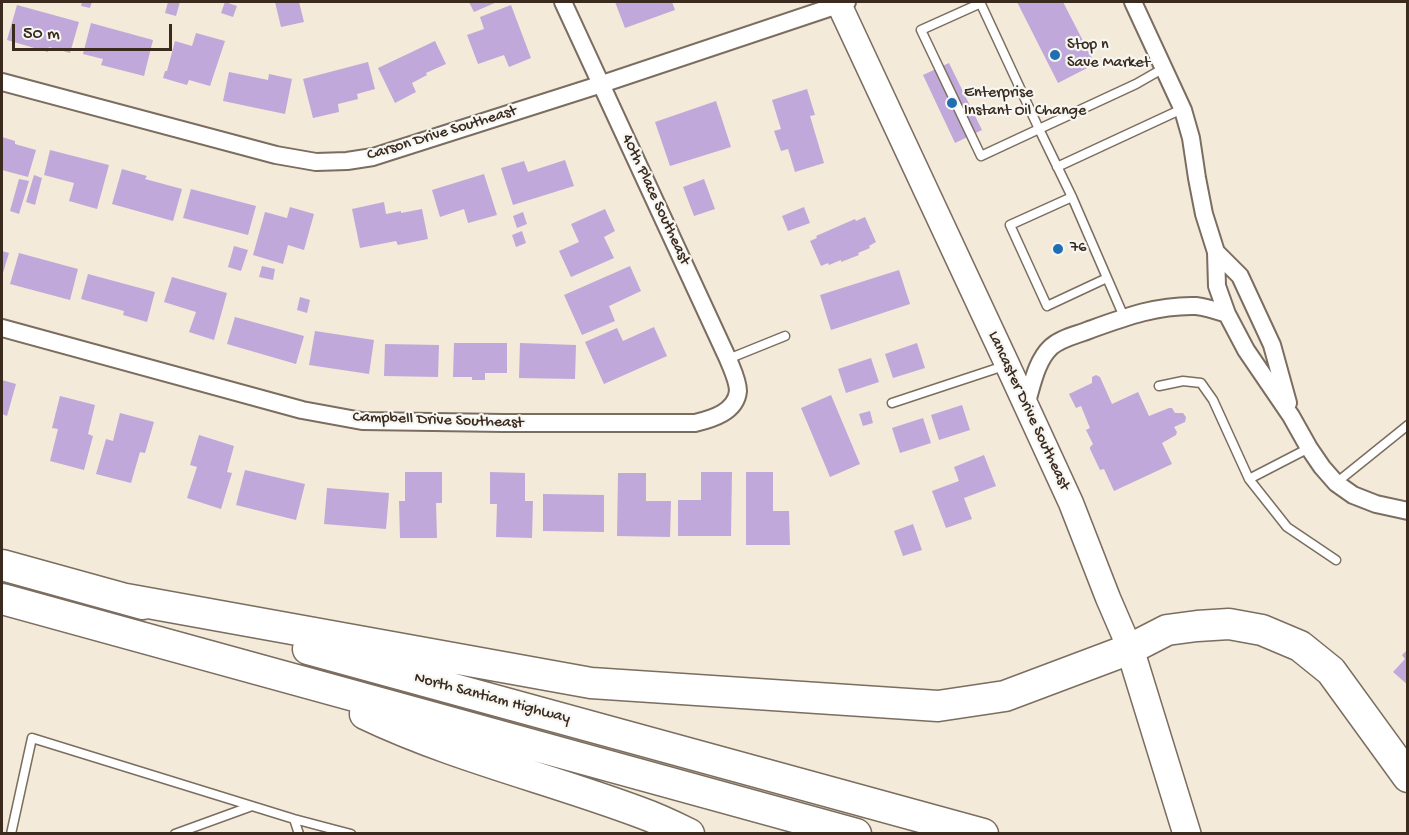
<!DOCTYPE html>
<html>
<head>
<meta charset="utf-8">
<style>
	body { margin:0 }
	#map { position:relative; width:1409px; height:835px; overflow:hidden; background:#f3ead9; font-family:"Gochi Hand",sans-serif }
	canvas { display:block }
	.frame { position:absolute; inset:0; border:3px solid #3b2a1e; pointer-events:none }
	.scale { position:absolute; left:12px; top:24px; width:160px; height:27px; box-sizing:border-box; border:3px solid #3b2a1e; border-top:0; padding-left:8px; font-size:18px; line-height:21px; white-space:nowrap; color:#3b2a1e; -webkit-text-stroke:4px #f6f6f2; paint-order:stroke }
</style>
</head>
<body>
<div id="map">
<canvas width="1409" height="835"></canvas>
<div class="frame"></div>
<div class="scale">50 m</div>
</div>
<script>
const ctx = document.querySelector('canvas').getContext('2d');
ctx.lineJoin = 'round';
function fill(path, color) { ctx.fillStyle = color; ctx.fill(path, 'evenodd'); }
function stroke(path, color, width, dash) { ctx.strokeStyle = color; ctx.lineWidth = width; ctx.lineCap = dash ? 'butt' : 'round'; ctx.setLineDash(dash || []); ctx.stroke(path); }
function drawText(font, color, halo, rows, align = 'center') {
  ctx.font = font + ' "Gochi Hand",sans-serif'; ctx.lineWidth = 4.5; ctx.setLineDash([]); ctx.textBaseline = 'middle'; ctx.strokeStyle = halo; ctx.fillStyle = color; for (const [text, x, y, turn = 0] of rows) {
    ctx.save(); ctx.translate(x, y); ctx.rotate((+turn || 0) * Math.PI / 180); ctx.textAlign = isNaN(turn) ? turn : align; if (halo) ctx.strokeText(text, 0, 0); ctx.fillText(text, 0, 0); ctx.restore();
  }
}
const building = new Path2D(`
	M82 2H92L90 8 81 6Z
	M168 2H180L176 16 165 13Z
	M225 2 237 6 233 17 221 13Z
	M275 2H299L304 22 281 27Z
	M469 2H497L474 12Z
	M615 2H672L675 10 625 28Z
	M1017 2H1063L1095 64 1058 83Z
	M17 5 79 22 70 53 49 47 48 52 7 40Z
	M511 5 531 58 509 67 504 55 478 64 467 35 484 29 480 17Z
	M91 23 153 40 144 76 101 65 103 59 83 54Z
	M196 33 225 41 210 86 189 80 187 85 163 78 165 71H167L175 41 192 46Z
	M435 41 446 64 426 73 427 75 412 83 416 92 395 103 378 68Z
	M368 62 375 89 357 94 358 99 338 104 339 112 313 118 303 79Z
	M949 63 982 130 955 143 923 75Z
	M229 72 268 80 269 74 292 79 285 114 223 101Z
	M807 89 815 115 810 116 824 163 795 172 788 149 781 151 774 131 781 129 772 100Z
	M716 101 731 147 670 166 655 122Z
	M2 137 15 141V144L36 150 28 177 2 170Z
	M50 150 109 165 97 209 69 201 74 183 44 175Z
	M565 160 574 186 513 205 501 168 524 161 528 172Z
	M122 169 147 176 145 179 182 189 173 221 112 204Z
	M484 174 497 215 468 223 464 209 440 217 432 190Z
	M34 175 42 178 35 205 26 202Z
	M19 179 29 181 19 214 10 211Z
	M704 179 715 209 694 216 683 187Z
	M191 189 256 206 248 235 183 218Z
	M384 202 386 214 401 211V213L422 209 428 239 398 245 396 241 360 248 352 209Z
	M290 207 314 214 304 250 288 245 283 264 253 255 265 212 287 218Z
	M804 207 810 223 788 231 782 216Z
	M605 209 615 231 604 237 614 258 571 277 559 251 579 242 571 224Z
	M523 212 527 224 517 228 513 216Z
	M865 217 876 242 869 246 870 248 858 253 859 255 841 262V260L829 265 828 263 821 266 810 241 817 238 816 236 855 219 856 221Z
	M522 231 526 243 516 247 512 235Z
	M234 246 248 250 241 271 228 267Z
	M2 251 9 253 2 276Z
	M19 253 78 269 70 300 10 284Z
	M262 266 275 269 273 280 259 277Z
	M630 266 641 291 609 306 615 321 582 335 564 295Z
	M899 270 910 304 831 330 820 295Z
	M88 274 155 292 147 322 123 315 124 311 81 299Z
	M172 277 227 293 214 340 189 332 196 312 164 302Z
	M300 297 310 300 307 313 297 310Z
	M235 317 304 336 296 364 227 344Z
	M654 327 667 356 604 384 585 342 617 328 623 341Z
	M315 331 374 340 369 374 309 365Z
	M454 343H507V373H485V380H472V377H453Z
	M520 343 576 345 575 379 519 378Z
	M917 343 925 368 893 378 885 354Z
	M385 344 439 345 438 377 384 376Z
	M871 358 879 382 846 393 838 369Z
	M1096 375 1100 377 1112 404 1138 392 1149 416 1169 408H1172L1175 413H1183L1186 417 1185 422 1174 427 1177 432 1176 435 1162 443 1172 464 1114 491 1104 469 1100 470 1090 449V447L1093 444 1086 430 1090 428 1081 406 1076 408 1069 394 1092 383V377Z
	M2 380 16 384 7 416 2 414Z
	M831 395 860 464 830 477 801 408Z
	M60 396 95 405 88 434 93 436 84 470 50 461 58 429 52 428Z
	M962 405 970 430 939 440 931 415Z
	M870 411 873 423 863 426 859 414Z
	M120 413 154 422 145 453 140 452 131 483 96 474 106 439 113 441Z
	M923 418 931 443 900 453 892 428Z
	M199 435 234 446 227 472 232 473 221 509 187 498 197 467 190 465Z
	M984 455 996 486 964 498 972 519 946 528 932 491 959 481 954 467Z
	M245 470 305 484 296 520 236 505Z
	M405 472H442V503H436L437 538H400L399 501H405Z
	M490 472 525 473V501H533L532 538 496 537 497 504H490Z
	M701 472H732L731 536H678V500H701Z
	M746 472H773V511H789L790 545H746Z
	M618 473H646V501H671L670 537 617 536Z
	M327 488 389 493 386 529 324 524Z
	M543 494 604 495V532L543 531Z
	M913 524 922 550 903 556 894 531Z
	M1408 649V685L1393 672 1405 659 1402 655Z`);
const lane = new Path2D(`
	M980 2 1039 129 1136 84 1164 68
	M981 3 921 30 981 156 1039 129 1072 197 1124 317
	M1057 167 1182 109
	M1072 197 1010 225 1047 306 1107 278
	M728 359 785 336
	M1159 386 1183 381 1201 383 1213 400 1249 479 1287 527 1336 560
	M892 403 1004 366
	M1249 479 1309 448
	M1336 483 1408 425
	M294 819 299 834
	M11 834 32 738 294 819 351 834
	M175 834 252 806`);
const street = new Path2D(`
	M1133 2 1183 110 1191 138 1197 178 1204 214 1216 252 1217 286 1227 314 1246 350 1291 416 1309 448 1322 467 1336 483 1353 495 1376 504 1408 511
	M2 82 276 155 316 162 347 161 373 157 602 84 847 2
	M1216 252 1240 276 1272 345 1288 403
	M2 328 302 410 362 421 504 423H695C712 419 736 412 738 391 738 381 732 369 728 359L563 2
	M1026 405C1032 386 1036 361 1051 347 1061 338 1077 335 1089 330 1125 317 1157 305 1196 306 1206 307 1218 311 1227 314`);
const secondary = new Path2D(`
	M838 2 1007 364 1071 503 1108 598 1130 649`);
const primary = new Path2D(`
	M1130 649 1187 834`);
const highway = new Path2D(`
	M2 565 143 604
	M2 599 856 834
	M126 599 591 683 938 706 1005 696 1130 649 1167 630 1197 626 1229 624 1262 630 1300 646 1331 671 1408 777
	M308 649 983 834
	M365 714C453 756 548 778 639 812 656 818 673 826 689 834`);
const markers = [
	[1055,55,6,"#1f6fb2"],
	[952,103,6,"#1f6fb2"],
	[1058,249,6,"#1f6fb2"]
];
const poiNames = [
	["Stop n",1067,46],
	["Save Market",1067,64],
	["Enterprise",964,94],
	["Instant Oil Change",964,112],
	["76",1070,249]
];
const streetNames = [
	["Carson Drive Southeast",442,134,-17],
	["40th Place Southeast",655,200,65],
	["Lancaster Drive Southeast",1028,411,65],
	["Campbell Drive Southeast",438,421,2],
	["North Santiam Highway",492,699,15]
];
fill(building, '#c0a8da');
stroke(lane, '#7b6d5f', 11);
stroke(street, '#7b6d5f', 20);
stroke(secondary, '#7b6d5f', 27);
stroke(primary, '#7b6d5f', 30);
stroke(highway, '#7b6d5f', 33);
stroke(lane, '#fff', 8);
stroke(street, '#fff', 16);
stroke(secondary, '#fff', 24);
stroke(primary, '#fff', 27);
stroke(highway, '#fff', 30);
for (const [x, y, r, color] of markers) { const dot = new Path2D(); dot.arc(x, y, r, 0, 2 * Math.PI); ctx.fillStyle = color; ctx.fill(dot); stroke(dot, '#f6f6f2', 2); }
drawText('16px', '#3b2a1e', '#f6f6f2', poiNames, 'left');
drawText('16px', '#3b2a1e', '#f6f6f2', streetNames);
</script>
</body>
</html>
